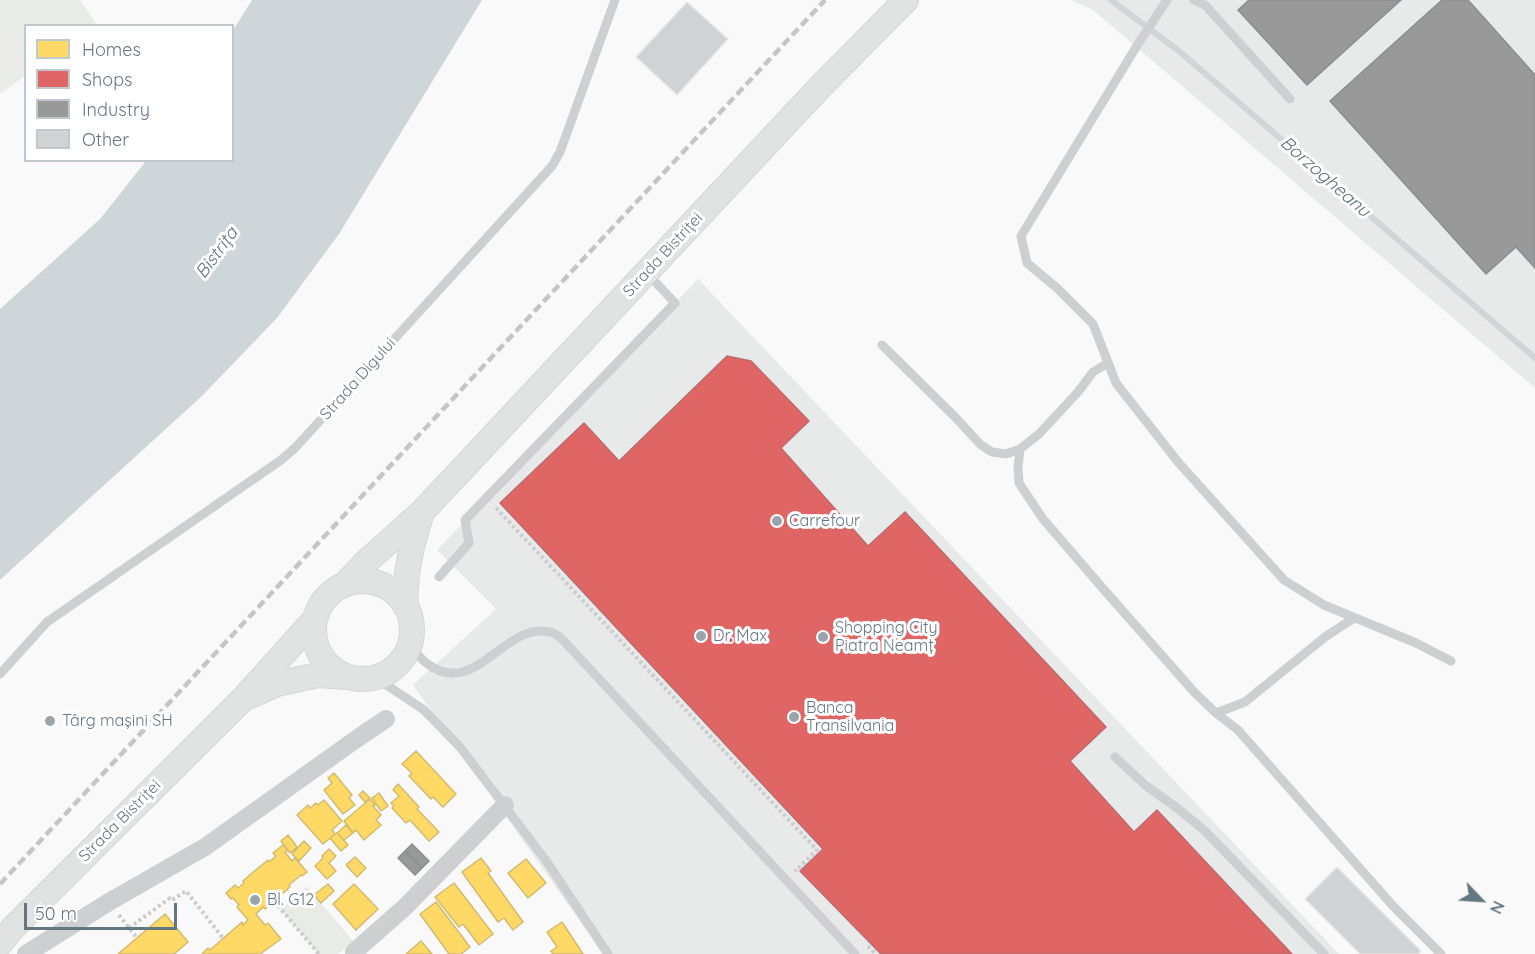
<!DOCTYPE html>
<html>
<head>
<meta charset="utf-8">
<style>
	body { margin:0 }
	#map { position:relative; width:1535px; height:954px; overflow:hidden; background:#f9f9f9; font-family:Quicksand,sans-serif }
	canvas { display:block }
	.legend { position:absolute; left:24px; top:24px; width:210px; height:138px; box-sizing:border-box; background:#fff; border:2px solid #c1c8cd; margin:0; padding:8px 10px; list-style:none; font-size:18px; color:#657683 }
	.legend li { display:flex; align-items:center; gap:12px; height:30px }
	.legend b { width:30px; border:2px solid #c1c8cd }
	.north { position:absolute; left:1451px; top:870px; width:60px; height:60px; -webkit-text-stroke:4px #fff; paint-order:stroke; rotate:115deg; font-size:16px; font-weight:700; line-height:24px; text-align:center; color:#657683 }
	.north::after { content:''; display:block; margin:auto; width:21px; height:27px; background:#657683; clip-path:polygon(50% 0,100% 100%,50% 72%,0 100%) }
	.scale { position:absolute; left:24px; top:903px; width:153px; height:27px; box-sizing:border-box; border:3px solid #657683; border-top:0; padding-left:8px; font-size:18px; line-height:21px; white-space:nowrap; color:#657683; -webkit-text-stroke:4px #fff; paint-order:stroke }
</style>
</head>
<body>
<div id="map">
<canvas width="1535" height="954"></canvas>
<ul class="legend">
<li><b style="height:16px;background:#ffd966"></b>Homes</li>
<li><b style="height:16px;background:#e06666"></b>Shops</li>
<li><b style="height:16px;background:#999"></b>Industry</li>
<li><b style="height:16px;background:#d0d2d3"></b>Other</li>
</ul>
<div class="north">N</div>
<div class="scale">50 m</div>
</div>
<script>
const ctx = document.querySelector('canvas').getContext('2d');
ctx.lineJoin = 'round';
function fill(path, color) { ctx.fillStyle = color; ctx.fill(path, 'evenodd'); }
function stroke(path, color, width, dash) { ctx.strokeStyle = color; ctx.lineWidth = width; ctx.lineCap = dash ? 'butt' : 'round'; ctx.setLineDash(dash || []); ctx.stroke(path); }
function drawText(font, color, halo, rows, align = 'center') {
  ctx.font = font + ' Quicksand,sans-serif'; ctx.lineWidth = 6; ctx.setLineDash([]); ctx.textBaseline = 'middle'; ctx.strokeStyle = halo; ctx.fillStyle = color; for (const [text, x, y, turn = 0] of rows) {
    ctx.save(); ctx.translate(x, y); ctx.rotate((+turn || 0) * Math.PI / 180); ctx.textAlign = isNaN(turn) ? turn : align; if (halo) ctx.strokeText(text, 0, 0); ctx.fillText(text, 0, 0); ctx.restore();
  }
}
const built = new Path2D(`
	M1071 0H1535V388L1093 10Z
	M698 279 1339 954H603L413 685 496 609 437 550Z`);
const green = new Path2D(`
	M0 0H80L97 25 26 26 25 76 0 94Z
	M307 886 353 941 338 954H319L280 909Z`);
const water = new Path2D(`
	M252 0H482L339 234 277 318 202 396 0 580V309L100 219 146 161 232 160 233 30Z`);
const homes = new Path2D(`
	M416 751 456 794 443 807 433 797 431 799 409 776 412 773 402 764Z
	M334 773 352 795 349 798 355 805 343 814 324 790 332 783 328 778Z
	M398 784 419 807 417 809 439 832 429 841 410 820 406 823 392 808 394 806 391 803 399 796 393 790Z
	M363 791 370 798 365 802 359 795Z
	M379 793 388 806 381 811 372 798Z
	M370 799 375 805 373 806 381 815 376 820 381 825 364 840 356 830 353 833 344 821Z
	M324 800 342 821 332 830 335 834 323 844 297 815 308 805 310 808 316 803 318 805Z
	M346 825 353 833 344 840 337 833Z
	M337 833 348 845 341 851 330 838Z
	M288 835 297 847 290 853 281 841Z
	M304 841 311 848 299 861 292 854Z
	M283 845 288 850 285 852 292 861 295 858 307 872 302 876 301 875 289 885 290 887 265 909 263 907 256 914 265 925 268 923 281 939 260 954H202L208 948 210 950 242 922 243 925 248 920 237 907 239 905 233 898 231 899 226 893 235 885 238 888 244 883 243 881 252 873 268 860 269 862 276 856 273 853Z
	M329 849 336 856 329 863 336 871 327 879 315 866 323 858 322 856Z
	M355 857 366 868 357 877 346 865Z
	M481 858 491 871 488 873 523 922 513 930 504 918 498 922 462 872Z
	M526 859 546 883 528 898 508 873Z
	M454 883 493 934 479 945 463 924 459 927 435 897Z
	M328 884 334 891 321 903 314 895Z
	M354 884 378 909 356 930 333 904Z
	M436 902 470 947 461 954H449L420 914Z
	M165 914 188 942 174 954H118Z
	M562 922 583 954H553L551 951 557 947 547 932Z
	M421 941 432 954H406Z`);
const shops = new Path2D(`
	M727 356 751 361 809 421 781 448 868 546 905 512 1106 727 1070 761 1134 832 1157 810 1292 954H881L800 871 823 849 500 503 584 423 619 461Z`);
const industry = new Path2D(`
	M1249 0H1401L1307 85 1238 10Z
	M1442 0H1468L1535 75V268L1516 247 1486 274 1330 101Z
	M412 844 429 861 422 868 405 851Z
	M405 851 422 868 415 875 398 858Z`);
const stream = new Path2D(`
	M1111 0 1179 51 1535 358`);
const building = new Path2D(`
	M687 2 728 39 677 95 636 57Z
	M1337 867 1421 951 1418 954H1360L1305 899Z`);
const path = new Path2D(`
	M496 508 817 850 796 870 797 871
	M274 901 319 954
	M119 915 137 938
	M129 928 170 898 172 900 186 891 223 938
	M868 946 876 954`);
const lane = new Path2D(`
	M1167 0 1138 44 1021 236 1027 263 1057 288 1093 324 1116 383 1178 462 1284 580 1324 605 1416 643 1451 661
	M1194 0 1205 5 1290 99
	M882 345 954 416 981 445 992 452 1006 454 1020 449 1039 434 1078 392 1093 372 1108 363
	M1020 449 1018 467 1019 483 1043 519 1106 592 1195 693 1216 713 1238 730 1393 906 1441 954
	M439 577 469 543 465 520 675 303 647 273
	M410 644C414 649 419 657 425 662 475 702 503 621 550 632 555 633 558 636 562 639L855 954
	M0 674 47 622 281 460 295 448 552 166 560 152 615 0
	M376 678 424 710 460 747 547 862 608 954
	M1216 713 1245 702 1325 637 1354 618
	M1115 757 1145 785 1177 808 1204 830 1324 954`);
const street = new Path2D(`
	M26 954 109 902 205 847 355 740 386 719
	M355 954 354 952 405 907 505 805`);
const secondary = new Path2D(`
	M314 630a49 49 0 1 1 98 0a49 49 0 1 1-98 0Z
	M345 584 366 562 422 512 821 86 906 0
	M406 607C404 573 412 544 422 512
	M250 696 277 684 318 675 346 677
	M0 944 12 929 242 700 314 620`);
const rail = new Path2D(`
	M0 884 825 0`);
const markers = [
	[777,521,6,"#99a4ac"],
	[701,636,6,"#99a4ac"],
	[823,637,6,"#99a4ac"],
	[794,717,6,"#99a4ac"],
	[50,721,6,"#99a4ac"],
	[255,900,6,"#99a4ac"]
];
const streetNames = [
	["Strada Bistriței",663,255,-47],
	["Strada Digului",358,379,-48],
	["Strada Bistriței",120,821,-45]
];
const poiNames = [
	["Carrefour",789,521],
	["Shopping City",835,628],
	["Piatra Neamț",835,646],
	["Dr. Max",713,636],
	["Banca",806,708],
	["Transilvania",806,726],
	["Târg mașini SH",62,721],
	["Bl. G12",267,900]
];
const waterNames = [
	["Borzogheanu",1325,177,41],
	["Bistrița",217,253,-54]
];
fill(built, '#e8e9e9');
fill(green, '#e8ebe6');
fill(water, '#ced6d9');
fill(homes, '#ffd966');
stroke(homes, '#d1bb6f', 1.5);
fill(shops, '#e06666');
stroke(shops, '#bb6b6f', 1.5);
fill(industry, '#999');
stroke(industry, '#898e92', 1.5);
stroke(stream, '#ced6d9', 6);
fill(building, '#d0d2d3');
stroke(building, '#e8e8e8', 1.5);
stroke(secondary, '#d5d6d7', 26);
stroke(path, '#cbcccd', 4, [3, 3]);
stroke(lane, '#cecfd0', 9);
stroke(street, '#cecfd0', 18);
stroke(secondary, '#e1e2e2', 24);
stroke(rail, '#c3c5c6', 4.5, [9, 4.5]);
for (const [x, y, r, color] of markers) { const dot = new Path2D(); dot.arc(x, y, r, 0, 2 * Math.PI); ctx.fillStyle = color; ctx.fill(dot); stroke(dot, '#fff', 2); }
drawText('16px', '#657683', '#fff', streetNames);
drawText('16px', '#657683', '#fff', poiNames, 'left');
drawText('italic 18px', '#60757c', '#fff', waterNames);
</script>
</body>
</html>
